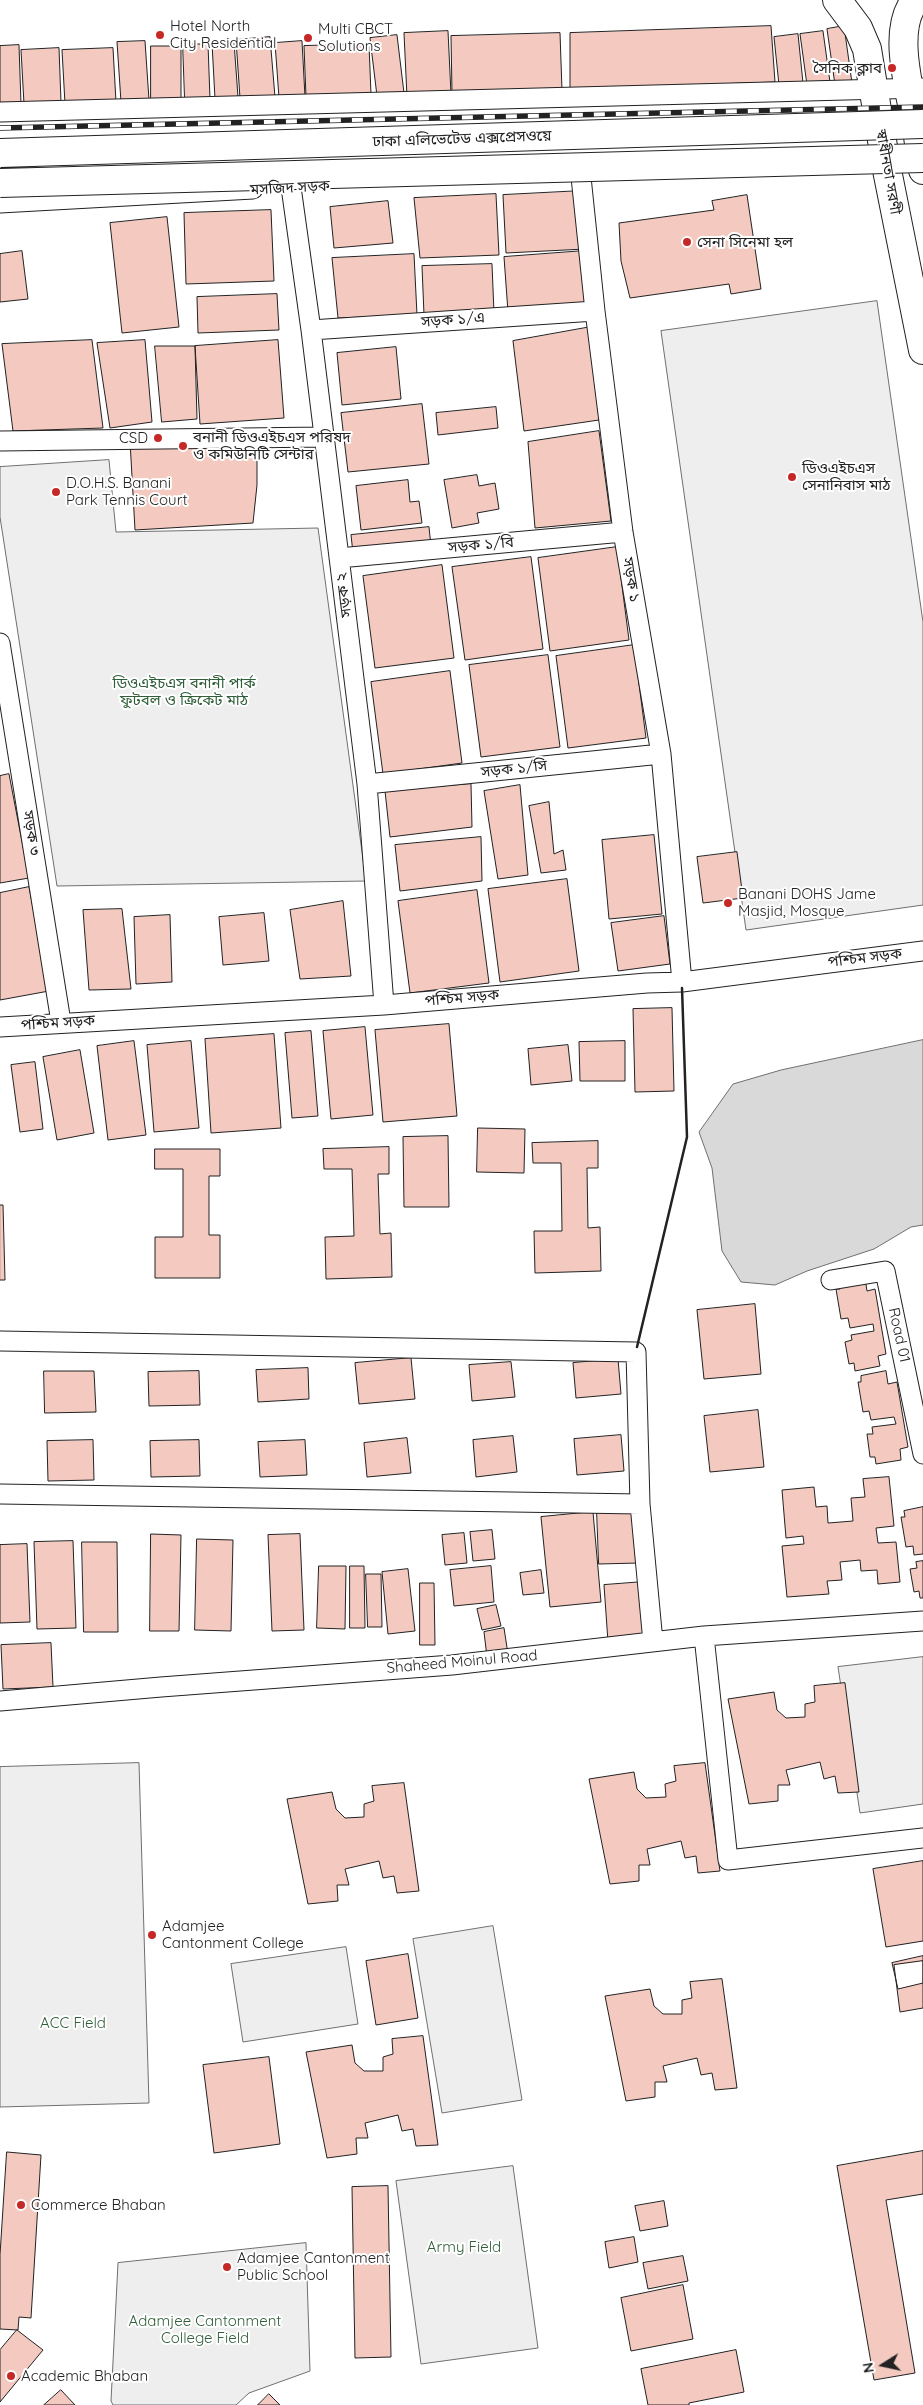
<!DOCTYPE html>
<html>
<head>
<meta charset="utf-8">
<style>
	body { margin:0 }
	#map { position:relative; width:923px; height:2405px; overflow:hidden; background:#fff; font-family:Quicksand,sans-serif }
	canvas { display:block }
	.north { position:absolute; left:858px; top:2340px; width:50px; height:50px; -webkit-text-stroke:4px #fff; paint-order:stroke; rotate:260deg; font-size:14px; font-weight:700; line-height:20px; text-align:center; color:#222 }
	.north::after { content:''; display:block; margin:auto; width:18px; height:22px; background:#222; clip-path:polygon(50% 0,100% 100%,50% 72%,0 100%) }
</style>
</head>
<body>
<div id="map">
<canvas width="923" height="2405"></canvas>
<div class="north">N</div>
</div>
<script>
const ctx = document.querySelector('canvas').getContext('2d');
ctx.lineJoin = 'round';
function fill(path, color) { ctx.fillStyle = color; ctx.fill(path, 'evenodd'); }
function stroke(path, color, width, dash) { ctx.strokeStyle = color; ctx.lineWidth = width; ctx.lineCap = dash ? 'butt' : 'round'; ctx.setLineDash(dash || []); ctx.stroke(path); }
function drawText(font, color, halo, rows, align = 'center') {
  ctx.font = font + ' Quicksand,"Noto Sans Bengali",sans-serif'; ctx.lineWidth = 4; ctx.setLineDash([]); ctx.textBaseline = 'middle'; ctx.strokeStyle = halo; ctx.fillStyle = color; for (const [text, x, y, turn = 0] of rows) {
    ctx.save(); ctx.translate(x, y); ctx.rotate((+turn || 0) * Math.PI / 180); ctx.textAlign = isNaN(turn) ? turn : align; if (halo) ctx.strokeText(text, 0, 0); ctx.fillText(text, 0, 0); ctx.restore();
  }
}
const green = new Path2D(`
	M877 301 923 622V905L746 930 661 331Z
	M109 460 116 532 318 528 366 881 57 886 0 517V467Z
	M923 1657V1804L860 1813 838 1667Z
	M139 1763 149 2103 0 2107V1767Z
	M493 1926 522 2100 442 2113 413 1939Z
	M346 1947 358 2024 243 2042 231 1964Z
	M513 2166 538 2348 421 2364 396 2181Z
	M306 2243 310 2371 249 2393 236 2405H113L111 2401 118 2263Z`);
const water = new Path2D(`
	M923 1040V1225L911 1227 874 1249 807 1271 775 1285 741 1282 722 1251 712 1168 699 1132 733 1084 781 1070Z`);
const building = new Path2D(`
	M771 26 775 82 570 89V33Z
	M844 26 852 83 835 85 827 29Z
	M448 31 451 94 407 97 404 33Z
	M823 31 830 82 807 85 800 34Z
	M560 33 562 90 452 93 451 36Z
	M798 34 803 83 779 85 774 37Z
	M397 35 404 93 377 96 370 38Z
	M270 37 275 97 240 98 236 40Z
	M145 41 149 100 121 102 117 42Z
	M302 41 305 97 279 98 275 43Z
	M234 42 238 97 215 99 212 43Z
	M183 44H208L210 99 185 100Z
	M369 44 371 94 306 97 304 46Z
	M19 45 21 104 0 105V46Z
	M151 46H181V103H151Z
	M59 48 61 102 24 104 21 50Z
	M113 48 116 102 65 104 62 50Z
	M581 191 585 249 506 253 503 195Z
	M496 194 499 255 420 258 414 198Z
	M747 195 761 289 731 294 729 284 630 298 621 261 619 223 714 210 712 201Z
	M388 201 393 243 334 248 330 207Z
	M271 210 274 281 186 284 184 213Z
	M167 217 179 327 122 333 110 223Z
	M22 251 28 299 0 302V254Z
	M584 251 588 306 508 312 504 257Z
	M414 254 417 315 338 318 332 258Z
	M492 264 494 313 424 315 422 266Z
	M277 294 279 330 198 333 197 297Z
	M591 327 599 420 524 431 513 341Z
	M92 340 103 428 13 431 2 344Z
	M145 340 152 422 110 428 97 343Z
	M278 340 284 418 200 424 195 346Z
	M155 346H195L197 419 162 422Z
	M396 347 401 399 342 405 337 353Z
	M422 404 429 464 348 472 341 413Z
	M496 407 498 428 438 435 436 413Z
	M599 431 611 521 535 528 528 442Z
	M257 439V485L253 523 135 530 130 441Z
	M477 475 479 486 495 483 499 509 477 513 479 523 452 528 444 480Z
	M408 480 410 502 419 501 422 523 361 530 356 486Z
	M429 527 431 546 353 553 351 535Z
	M617 547 629 640 550 651 538 558Z
	M531 557 543 649 465 660 452 567Z
	M442 565 454 658 375 668 363 576Z
	M634 645 646 738 568 748 556 656Z
	M548 655 560 747 481 757 469 665Z
	M450 671 462 763 383 774 371 682Z
	M9 774 29 878 0 883V776Z
	M471 784 472 827 390 837 385 791Z
	M520 785 528 875 498 879 484 791Z
	M549 802 554 854 563 850 566 870 541 873 529 806Z
	M654 835 662 914 609 919 602 840Z
	M481 837 482 881 400 891 395 845Z
	M737 852 743 898 703 903 697 857Z
	M567 879 579 971 500 982 488 889Z
	M29 887 49 991 0 1000V893Z
	M477 890 489 983 410 993 398 901Z
	M343 901 351 976 300 979 290 910Z
	M122 909 131 989 89 990 83 910Z
	M264 913 269 961 223 965 219 917Z
	M170 915 172 982 136 984 134 917Z
	M664 916 670 964 618 971 611 923Z
	M672 1008 674 1091 635 1092 633 1009Z
	M449 1024 457 1116 383 1122 375 1030Z
	M365 1027 373 1115 331 1119 323 1031Z
	M311 1031 318 1116 292 1118 285 1033Z
	M274 1034 281 1128 211 1133 205 1039Z
	M134 1041 146 1135 108 1140 97 1046Z
	M191 1041 199 1128 154 1132 147 1045Z
	M625 1041V1081H580L579 1042Z
	M568 1045 572 1081 531 1085 528 1049Z
	M80 1050 94 1133 57 1140 43 1057Z
	M35 1062 43 1129 20 1132 11 1065Z
	M478 1128 525 1129 524 1173 477 1172Z
	M448 1136 449 1207H404L403 1137Z
	M598 1141V1168H587L588 1228 600 1227 601 1271 535 1273 534 1231H562L561 1163H533L532 1143Z
	M389 1147V1174H378L380 1234 391 1233 392 1277 326 1279 325 1237 354 1236 352 1169H324L323 1149Z
	M155 1149H220V1176H209V1235H220V1278H155V1237H183V1169H155Z
	M0 1205H3L5 1280H0Z
	M865 1278 867 1291 875 1289 886 1354 878 1356 880 1366 855 1371 854 1363 849 1364 845 1342 852 1340 851 1335 874 1331 873 1324 850 1328 848 1318 841 1319 836 1289H840L839 1283Z
	M755 1304 761 1374 704 1379 697 1310Z
	M411 1358 415 1399 359 1404 355 1363Z
	M618 1359 621 1394 576 1398 573 1363Z
	M511 1362 515 1397 472 1401 469 1365Z
	M308 1368 309 1399 258 1402 256 1370Z
	M44 1371H94L96 1412 45 1413Z
	M199 1371 200 1405 149 1406 148 1372Z
	M886 1371 888 1384 897 1382 908 1447 900 1449 901 1460 876 1464 875 1457H870L867 1434H873L872 1427 896 1424 894 1417 871 1420 869 1411 863 1412 858 1382H861V1376Z
	M758 1410 764 1467 710 1472 704 1416Z
	M621 1435 624 1471 577 1475 574 1439Z
	M513 1436 517 1472 476 1477 473 1440Z
	M407 1438 411 1473 367 1477 364 1443Z
	M93 1440 94 1480 48 1481 47 1441Z
	M199 1440 200 1476 151 1477 150 1441Z
	M305 1440 307 1475 260 1477 258 1442Z
	M889 1477 894 1526 876 1528 878 1543 896 1542 900 1582 878 1584 877 1570 861 1571 860 1560 840 1562 842 1580 827 1581 829 1594 787 1597 782 1546 804 1544 803 1536 786 1538 782 1490 814 1487 816 1507 827 1506 828 1523 853 1521 851 1498 865 1497 863 1479Z
	M923 1507V1554L914 1555 913 1546 906 1547 901 1517H905L904 1511Z
	M593 1512 601 1602 550 1607 541 1517Z
	M597 1512H636L639 1563 599 1564Z
	M492 1530 495 1559 473 1561 470 1532Z
	M464 1533 467 1563 445 1565 442 1535Z
	M151 1534 181 1535 179 1631H150Z
	M300 1534 304 1630 272 1631 268 1535Z
	M197 1539 233 1540 231 1631 195 1630Z
	M73 1541 76 1628 37 1629 34 1542Z
	M82 1542H117L118 1632H84Z
	M27 1544 30 1622 0 1623V1545Z
	M923 1561V1598H920L919 1591 914 1592 910 1569 917 1568 916 1562Z
	M319 1566H346L345 1629 317 1628Z
	M350 1566H364L365 1628H350Z
	M491 1566 494 1602 454 1606 450 1570Z
	M408 1569 415 1631 388 1634 382 1572Z
	M541 1570 544 1593 523 1595 520 1573Z
	M366 1574H381L382 1627H368Z
	M643 1582 649 1640 608 1642 604 1585Z
	M420 1583H434L435 1645H420Z
	M496 1605 501 1626 482 1630 477 1609Z
	M504 1628 508 1654 487 1657 484 1632Z
	M51 1643 53 1687 3 1689 1 1645Z
	M845 1683 859 1792 838 1793 835 1776 824 1779 820 1762 786 1770 790 1785H778V1801L749 1804 728 1699 774 1692 777 1710 786 1718 805 1717V1704L815 1702 814 1686Z
	M705 1763 720 1871 698 1873 696 1856 685 1858 681 1841 647 1849 650 1865H639V1881L610 1884 589 1779 634 1772 637 1789 646 1798 666 1797 665 1784 676 1781 674 1766Z
	M404 1783 419 1891 397 1893 394 1876 383 1878 379 1861 345 1869 349 1885H337L338 1901 308 1904 287 1799 332 1792 336 1809 345 1818 364 1817V1804L374 1801 372 1786Z
	M923 1861V1941L886 1947 873 1869Z
	M408 1954 418 2018 376 2025 366 1961Z
	M923 1956V1983L898 1989 892 1963Z
	M923 1961V2008L900 2012 894 1965Z
	M722 1979 737 2088 715 2090 712 2073 701 2075 697 2058 663 2066 667 2082H655V2097L626 2101 605 1996 650 1989 654 2006 663 2014H682V2000L692 1998 690 1982Z
	M423 2036 438 2145 416 2146 413 2129 402 2131 398 2115 365 2123 368 2138H356L357 2154 327 2158 306 2052 352 2045 355 2063 364 2071H383V2057L393 2054 392 2039Z
	M269 2057 280 2144 214 2153 203 2065Z
	M923 2151V2194L886 2200 915 2373 874 2380 837 2166Z
	M7 2152 41 2155 31 2318 19 2317 18 2330 0 2329V2255Z
	M388 2186 391 2357 355 2358 352 2187Z
	M664 2201 668 2226 640 2231 635 2206Z
	M634 2237 638 2262 609 2268 605 2242Z
	M683 2256 688 2281 648 2289 643 2263Z
	M683 2285 693 2339 631 2351 621 2298Z
	M17 2330 43 2350 0 2402V2350Z
	M736 2350 744 2392 689 2403V2405H648L641 2369Z
	M61 2390 75 2405H44Z
	M269 2394 280 2405H258Z`);
const minor = new Path2D(`
	M0 112 923 88
	M581 177 595 311 623 532 661 754 682 982
	M291 187 311 330 367 784 384 1005
	M0 203 253 189
	M311 330 595 311
	M0 441 323 437
	M339 558 623 532
	M0 643 61 1022
	M367 784 661 754
	M0 1027 384 1005 647 983 682 982 923 951
	M831 1280 885 1271 923 1454
	M0 1341 636 1352 640 1504 653 1642
	M0 1494 640 1504
	M704 1636 728 1860 923 1838
	M0 1701 161 1687 452 1665 704 1636 923 1621`);
const primary = new Path2D(`
	M837 0 858 28 867 49 886 165 923 350
	M916 0C891 28 910 91 916 124 919 140 920 155 923 170`);
const tram = new Path2D(`
	M0 149 923 126`);
const rail = new Path2D(`
	M0 128 923 107`);
const motorwayBridge = new Path2D(`
	M0 153 923 124
	M0 183 923 158`);
const wall = new Path2D(`
	M637 1347 687 1137 682 988`);
const markers = [
	[160,35,5,"#c62828"],
	[308,38,5,"#c62828"],
	[892,68,5,"#c62828"],
	[687,242,5,"#c62828"],
	[158,438,5,"#c62828"],
	[183,446,5,"#c62828"],
	[792,477,5,"#c62828"],
	[56,492,5,"#c62828"],
	[728,903,5,"#c62828"],
	[152,1935,5,"#c62828"],
	[21,2205,5,"#c62828"],
	[227,2267,5,"#c62828"],
	[11,2376,5,"#c62828"]
];
const poiNames = [
	["Hotel North",170,26],
	["City Residential",170,43],
	["Multi CBCT",318,29],
	["Solutions",318,46],
	["সৈনিক ক্লাব",882,68,"right"],
	["সেনা সিনেমা হল",697,242],
	["বনানী ডিওএইচএস পরিষদ",193,437],
	["ও কমিউনিটি সেন্টার",193,454],
	["CSD",148,438,"right"],
	["ডিওএইচএস",802,468],
	["সেনানিবাস মাঠ",802,485],
	["D.O.H.S. Banani",66,483],
	["Park Tennis Court",66,500],
	["Banani DOHS Jame",738,894],
	["Masjid, Mosque",738,911],
	["Adamjee",162,1926],
	["Cantonment College",162,1943],
	["Commerce Bhaban",31,2205],
	["Adamjee Cantonment",237,2258],
	["Public School",237,2275],
	["Academic Bhaban",21,2376]
];
const streetNames = [
	["ঢাকা এলিভেটেড এক্সপ্রেসওয়ে",462,139,-2],
	["স্বাধীনতা সরণী",888,172,80],
	["মসজিদ সড়ক",290,188,-3],
	["সড়ক ১/এ",453,320,-4],
	["সড়ক ১/বি",481,545,-5],
	["সড়ক ১",631,580,80],
	["সড়ক ২",344,595,-97],
	["সড়ক ১/সি",514,769,-6],
	["সড়ক ৩",31,833,81],
	["পশ্চিম সড়ক",865,958,-7],
	["পশ্চিম সড়ক",462,998,-5],
	["পশ্চিম সড়ক",58,1023,-4],
	["Road 01",899,1335,78],
	["Shaheed Moinul Road",462,1662,-5]
];
const parkNames = [
	["ডিওএইচএস বনানী পার্ক",184,683],
	["ফুটবল ও ক্রিকেট মাঠ",184,700],
	["ACC Field",73,2023],
	["Army Field",464,2247],
	["Adamjee Cantonment",205,2321],
	["College Field",205,2338]
];
fill(green, '#eee');
stroke(green, '#6f6f6f', 1);
fill(water, '#d9d9d9');
stroke(water, '#6f6f6f', 1);
fill(building, '#f3c9c0');
stroke(building, '#222', 1);
stroke(minor, '#222', 21);
stroke(primary, '#222', 30);
stroke(minor, '#fff', 19);
stroke(primary, '#fff', 28);
stroke(tram, '#222', 1);
stroke(rail, '#222', 5.5);
stroke(rail, '#fff', 4, [11]);
stroke(motorwayBridge, '#222', 30, []);
stroke(motorwayBridge, '#fff', 28);
stroke(wall, '#222', 2.5);
for (const [x, y, r, color] of markers) { const dot = new Path2D(); dot.arc(x, y, r, 0, 2 * Math.PI); ctx.fillStyle = color; ctx.fill(dot); stroke(dot, '#fff', 2); }
drawText('15px', '#222', '#fff', poiNames, 'left');
drawText('15px', '#222', '#fff', streetNames);
drawText('15px', '#2f5e38', '#fff', parkNames);
</script>
</body>
</html>
